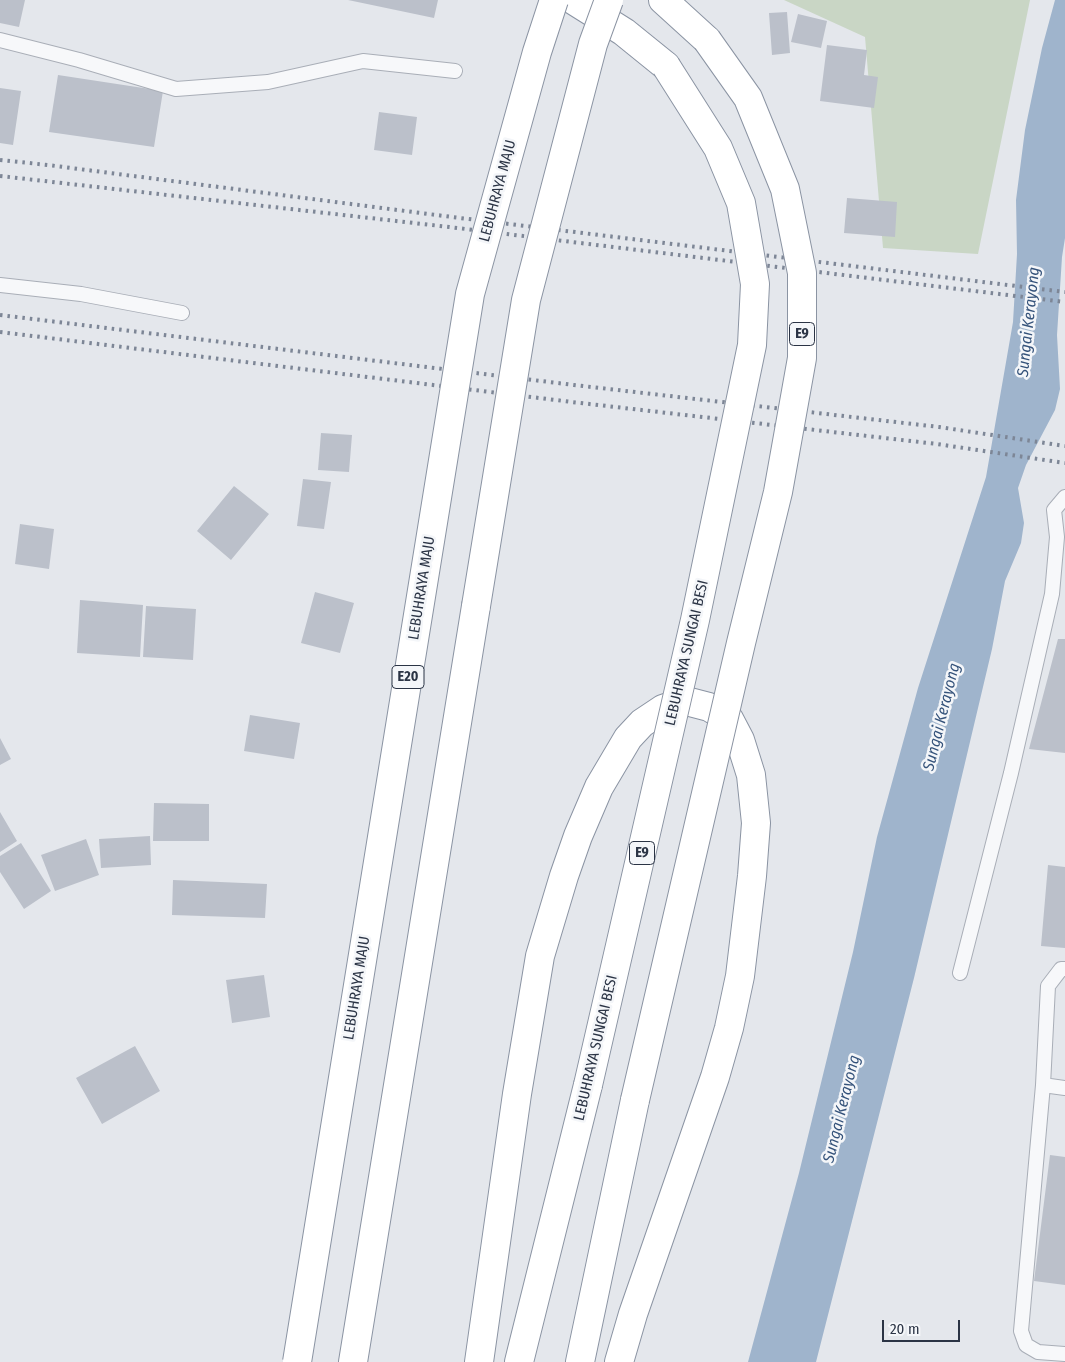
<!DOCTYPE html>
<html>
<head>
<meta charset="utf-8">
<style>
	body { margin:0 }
	#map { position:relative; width:1065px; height:1362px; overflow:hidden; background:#e4e7ec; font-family:"Fira Sans Condensed",sans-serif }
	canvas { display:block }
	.scale { position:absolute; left:882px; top:1320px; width:78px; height:22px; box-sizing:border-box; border:2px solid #2b3445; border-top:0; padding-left:6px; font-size:15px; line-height:18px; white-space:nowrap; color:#2b3445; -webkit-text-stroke:4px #f4f6f9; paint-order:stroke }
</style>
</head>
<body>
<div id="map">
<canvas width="1065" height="1362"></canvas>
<div class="scale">20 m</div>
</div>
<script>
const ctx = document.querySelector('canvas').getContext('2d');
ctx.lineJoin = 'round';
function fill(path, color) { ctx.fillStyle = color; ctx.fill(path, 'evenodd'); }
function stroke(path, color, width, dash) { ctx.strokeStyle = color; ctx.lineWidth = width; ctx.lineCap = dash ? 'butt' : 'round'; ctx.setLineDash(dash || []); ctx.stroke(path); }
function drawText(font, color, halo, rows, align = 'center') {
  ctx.font = font + ' "Fira Sans Condensed",sans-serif'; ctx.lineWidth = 5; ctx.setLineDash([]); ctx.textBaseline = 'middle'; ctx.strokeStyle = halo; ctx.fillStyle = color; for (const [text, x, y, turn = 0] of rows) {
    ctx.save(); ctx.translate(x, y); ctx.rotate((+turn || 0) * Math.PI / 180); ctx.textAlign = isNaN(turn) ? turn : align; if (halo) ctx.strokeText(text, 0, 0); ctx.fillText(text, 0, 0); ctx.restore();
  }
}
const green = new Path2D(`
	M784 0H1030L978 254 883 248 865 37Z`);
const water = new Path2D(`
	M1055 0H1065V238L1062 257 1057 335 1060 389 1055 410 1026 465 1018 488 1024 523 1021 543 1005 581 992 649 914 978 816 1362H748L799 1173 853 952 877 837 918 688 986 477 1013 322 1017 254 1016 200 1025 130 1042 48Z`);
const building = new Path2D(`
	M0 0H25L19 27 0 23Z
	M348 0H438L434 18Z
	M787 12 790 53 772 55 769 13Z
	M798 14 827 21 821 48 791 42Z
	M827 45 867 50 864 75 878 77 874 108 820 101Z
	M58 75 163 91 154 147 49 132Z
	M0 88 21 91 13 145 0 143Z
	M379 112 417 117 412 155 374 150Z
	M847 198 897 202 895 237 844 233Z
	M321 433 352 435 349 472 318 470Z
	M303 479 331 482 324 529 297 526Z
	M234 486 269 514 231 560 197 531Z
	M20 524 54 529 49 569 15 564Z
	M315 592 354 603 340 653 301 643Z
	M80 600 143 605 140 657 77 653Z
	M146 606 196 609 193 660 143 657Z
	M1058 639H1065V753L1029 749Z
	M250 715 300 723 294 759 244 751Z
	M0 738 11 759 0 765Z
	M154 803 209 804V841H153Z
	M0 812 17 841 0 852Z
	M150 836 151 865 101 868 99 839Z
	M86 839 99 875 55 891 41 855Z
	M21 843 51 891 24 909 0 872V856Z
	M1048 865 1065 867V948L1041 946Z
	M173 880 267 884 265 918 172 915Z
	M264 975 270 1017 232 1023 226 980Z
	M135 1046 160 1091 102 1124 76 1078Z
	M1050 1155 1065 1157V1285L1034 1281Z`);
const lane = new Path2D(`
	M0 40 79 60 176 89 268 82 363 61 455 71
	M0 285 81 294 182 313
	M1065 969H1061L1048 986 1043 1085 1021 1331 1026 1345 1038 1352 1065 1354
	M960 973 1011 773 1052 594 1057 537 1054 510 1065 497
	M1043 1085 1065 1088`);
const highway = new Path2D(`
	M573 0 624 32 666 66
	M663 0 707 40
	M353 1362 476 606
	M479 1362 517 1094 540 956 564 876 578 836 599 787 628 738 642 723 663 709 686 701 709 707 729 719 740 740 751 775 756 823 752 876 740 976 729 1028 715 1077 633 1314 619 1362
	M519 1362 588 1085
	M580 1362 635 1100`);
const rail = new Path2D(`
	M0 160 48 165 452 217 1065 292
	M0 176 449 227 1065 302
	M0 315 574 385 939 427 1065 446
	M0 332 572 402 937 444 1065 463`);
const highwayBridge = new Path2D(`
	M476 606 526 300 593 44 609 0
	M588 1085 695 620 752 345 755 284 741 203 718 148 666 66
	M635 1100 741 643 778 492 802 358V273L785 189 748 98 707 40
	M297 1362 470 294 537 52 554 0`);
const shields = [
	[802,334,25],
	[408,677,32],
	[642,853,25]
];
const shieldNames = [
	["E9",802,334],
	["E20",408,677],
	["E9",642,853]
];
const streetNames = [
	["LEBUHRAYA MAJU",498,191,-75],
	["LEBUHRAYA MAJU",422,588,-81],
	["LEBUHRAYA SUNGAI BESI",687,653,-77],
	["LEBUHRAYA MAJU",357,988,-81],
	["LEBUHRAYA SUNGAI BESI",596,1048,-77]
];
const waterNames = [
	["Sungai Kerayong",1029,322,-84],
	["Sungai Kerayong",942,717,-76],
	["Sungai Kerayong",842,1109,-76]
];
fill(green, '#c9d6c5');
fill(water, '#9fb4cc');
fill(building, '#bbc0ca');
stroke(lane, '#a9aeb7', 16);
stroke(highway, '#8b94a3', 30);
stroke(lane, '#f7f8fa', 14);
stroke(highway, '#fff', 28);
stroke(rail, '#7d8696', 4, [2.5, 5]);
stroke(highwayBridge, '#8b94a3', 30, []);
stroke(highwayBridge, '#fff', 28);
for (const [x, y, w] of shields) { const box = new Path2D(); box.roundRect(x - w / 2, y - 11.5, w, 23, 4); ctx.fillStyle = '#f4f6f9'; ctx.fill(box); stroke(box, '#2b3445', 1); }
drawText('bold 14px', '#2b3445', null, shieldNames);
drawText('15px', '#2b3445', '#f4f6f9', streetNames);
drawText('italic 16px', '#34527a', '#f4f6f9', waterNames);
</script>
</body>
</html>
